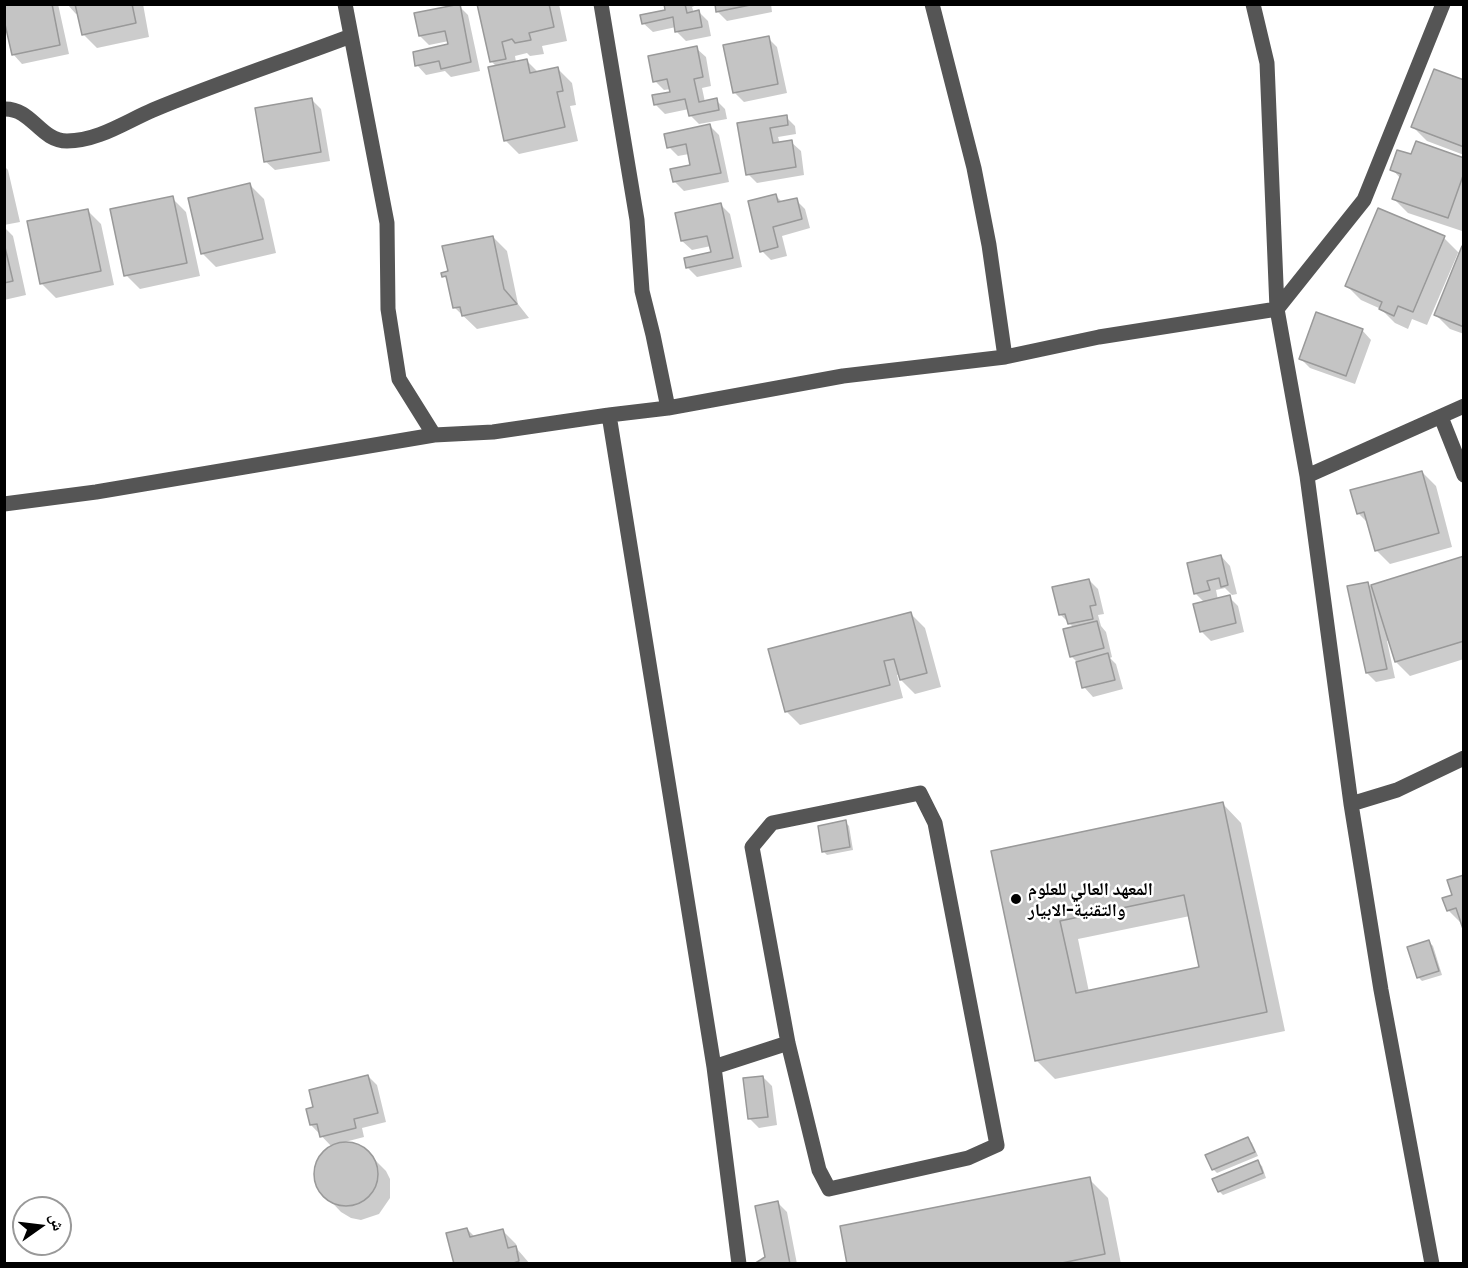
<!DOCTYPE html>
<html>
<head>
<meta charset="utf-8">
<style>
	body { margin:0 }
	#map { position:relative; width:1468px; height:1268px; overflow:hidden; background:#fff; font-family:Barlow,"Noto Naskh Arabic",sans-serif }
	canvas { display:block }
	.frame { position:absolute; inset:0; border:6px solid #000; pointer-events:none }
	.north { position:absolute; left:12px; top:1196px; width:60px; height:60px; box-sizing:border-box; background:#fff; border:2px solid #999; border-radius:50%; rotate:76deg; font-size:16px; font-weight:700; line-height:24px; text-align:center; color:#000 }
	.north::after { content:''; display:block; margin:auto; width:21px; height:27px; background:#000; clip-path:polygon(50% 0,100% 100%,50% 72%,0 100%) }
</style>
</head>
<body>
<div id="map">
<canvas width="1468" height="1268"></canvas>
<div class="frame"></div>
<div class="north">ش</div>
</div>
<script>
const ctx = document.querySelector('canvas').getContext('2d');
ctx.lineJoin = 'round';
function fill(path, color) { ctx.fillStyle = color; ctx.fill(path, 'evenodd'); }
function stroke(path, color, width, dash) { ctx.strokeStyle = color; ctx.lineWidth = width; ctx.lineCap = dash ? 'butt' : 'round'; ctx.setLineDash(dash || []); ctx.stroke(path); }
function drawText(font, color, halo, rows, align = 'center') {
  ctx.font = font + ' Barlow,"Noto Naskh Arabic",sans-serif'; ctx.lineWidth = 5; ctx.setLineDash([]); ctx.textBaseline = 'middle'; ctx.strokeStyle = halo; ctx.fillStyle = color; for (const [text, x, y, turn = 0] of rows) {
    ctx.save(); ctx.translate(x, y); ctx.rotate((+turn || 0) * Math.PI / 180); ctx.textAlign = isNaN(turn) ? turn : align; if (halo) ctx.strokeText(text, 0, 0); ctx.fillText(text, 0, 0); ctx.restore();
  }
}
const shadow = new Path2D(`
	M4 4H58L69 54 22 64 13 54Z
	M67 4H143L149 37 97 48 83 34 79 13 76 14Z
	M479 4H559L567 41 542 46 544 54 530 56 527 53 515 56 516 62 526 60 539 73 558 69 572 83 576 105 570 106 578 141 519 154 505 140 497 67 491 61Z
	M666 4H699L692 7 694 13 699 12 708 21 711 36 686 41 677 32 676 27 653 32 643 23 667 11Z
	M716 4H771L772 12 727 21 717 11Z
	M459 6 468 15 480 71 451 77 445 71 426 75 417 65 449 46V41L429 45 420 36Z
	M768 38 777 47 787 93 744 102 734 92Z
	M696 48 706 57 711 86 702 88 705 102 716 100 725 109 727 119 699 124 690 115 689 109 665 114 656 105 672 93 671 89 664 90 655 81Z
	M1464 82V155L1427 141 1413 127Z
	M312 100 321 109 330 161 275 170 265 161Z
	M786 117 795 126 796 134 778 137 780 144 791 142 801 151 804 175 757 183 748 174 739 125Z
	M710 126 719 135 729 182 684 191 675 182 672 170 692 166 689 154 678 156 669 147Z
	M1412 156 1464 160 1462 231 1408 213 1394 199 1401 179 1392 169Z
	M4 166 8 170 20 222 4 225Z
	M250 185 264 199 276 253 216 267 202 253Z
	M776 196 783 203 796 200 805 209 810 228 782 236 787 256 771 260 762 251Z
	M172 198 186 212 200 276 140 289 126 275Z
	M720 204 730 214 742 267 697 277 688 268 686 259 713 253 711 246 692 250 682 241Z
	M87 210 101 224 114 285 56 298 42 284 29 223Z
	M4 227 13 236 26 295 4 300Z
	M493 237 507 251 518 304 529 318 477 329 455 308 449 281 444 276Z
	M1444 238 1460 254 1458 253 1427 325 1412 319 1408 329 1395 323 1381 309 1361 300 1347 286Z
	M1464 248V334L1450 329 1436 315Z
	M1362 330 1371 340 1355 384 1310 368 1301 359Z
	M1422 472 1436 486 1452 547 1390 564 1376 550 1369 524 1358 513Z
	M1221 556 1230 566 1237 594 1232 595 1225 588 1216 590 1218 600 1229 597 1238 606 1244 632 1211 641 1201 631 1205 603 1195 593Z
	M1464 558V659L1410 676 1396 662 1389 640 1387 641 1395 678 1376 682 1367 673 1368 584 1370 586Z
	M1089 580 1098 589 1104 614 1098 615 1101 626 1106 632 1112 657 1110 658 1116 664 1123 689 1093 697 1084 687 1077 662 1071 656 1074 628 1060 614Z
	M911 614 925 628 941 687 915 694 901 680 900 674 897 675 903 698 800 725 786 711Z
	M1223 804 1241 823 1285 1031 1055 1079 1036 1060 993 852ZM1190 916 1201 969 1089 992 1078 939Z
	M845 822 849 826 853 850 827 855 823 851Z
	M1454 896 1462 924 1448 910Z
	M1429 942 1433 946 1442 975 1422 981 1418 977Z
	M368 1076 377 1085 386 1122 362 1128 364 1137 341 1143 355 1145 364 1149 386 1171 390 1179V1198L379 1214 361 1220 351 1218 341 1212 320 1190 316 1170 319 1160 326 1151 332 1147 311 1125 315 1108Z
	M763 1077 772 1086 777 1125 759 1128 749 1118Z
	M1248 1139 1252 1143 1258 1156 1217 1173 1213 1169Z
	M1257 1162 1262 1166 1266 1178 1223 1195 1219 1191Z
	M1089 1179 1108 1198 1121 1264H848Z
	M778 1203 787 1212 797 1264 755 1263 767 1258Z
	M467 1229 475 1237 502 1230 516 1244 518 1250 530 1264H455Z`);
const building = new Path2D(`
	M4 4H52L60 45 12 55 4 20Z
	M75 4H132L136 23 82 35Z
	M460 4 471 62 441 69 439 61 415 66 413 52 448 44 445 31 419 36 414 13Z
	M477 4H549L554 27 529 33 531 40 515 43 512 39 502 42 506 59 490 62Z
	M664 4H685L687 13 699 10 702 27 675 32 673 17 642 24 640 15 665 10Z
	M715 4H755L716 12Z
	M769 36 778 84 733 93 723 45Z
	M697 46 703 77 694 79 699 102 717 98 719 110 689 116 685 99 654 105 652 95 670 92 667 79 653 82 648 56Z
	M527 59 530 73 558 67 563 91 557 92 565 127 504 141 488 67Z
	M1434 69 1464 80V147L1411 127Z
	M312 98 321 152 264 162 255 108Z
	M787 115 788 125 770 128 773 143 792 140 796 167 746 175 737 123Z
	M710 124 721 173 673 182 670 169 690 165 686 144 667 148 664 134Z
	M1416 141 1464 158V173L1448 218 1392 199 1401 174 1390 170 1397 150 1411 154Z
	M250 183 263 239 201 254 188 198Z
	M776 194 778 202 797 198 802 219 773 227 778 247 760 252 748 201Z
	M173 196 187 263 124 276 110 209Z
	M721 203 733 258 686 268 684 258 711 252 707 236 681 241 675 213Z
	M1378 208 1445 236 1413 312 1398 306 1394 316 1379 309 1382 302 1345 286Z
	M88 209 101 271 40 284 27 221Z
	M493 236 504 289 517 304 462 316 460 307 453 308 446 276 442 277 441 273 448 271 442 246Z
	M4 243 13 281 4 283Z
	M1462 246H1464V327L1434 315Z
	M1316 312 1363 329 1346 376 1299 359Z
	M1422 471 1439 533 1375 551 1364 512 1357 514 1350 490Z
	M1221 555 1228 585 1221 587 1219 578 1207 581 1210 590 1194 594 1187 563Z
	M1464 556V641L1395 662 1371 585Z
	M1089 579 1096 605 1090 606 1093 619 1068 624 1065 614 1059 615 1052 587Z
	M1368 582 1387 669 1366 673 1347 586Z
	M1230 595 1236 623 1200 632 1193 604Z
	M911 612 927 673 900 680 894 659 884 661 890 685 785 712 768 649Z
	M1097 621 1104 648 1070 657 1063 629Z
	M1108 653 1115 680 1082 688 1076 662Z
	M1223 802 1267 1012 1035 1061 991 851ZM1184 895 1199 967 1076 993 1060 921Z
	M846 820 850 847 822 852 818 826Z
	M1464 875V929H1463L1456 908 1447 911 1442 898 1452 895 1447 880Z
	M1429 940 1439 971 1417 978 1407 947Z
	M368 1075 378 1113 354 1119 356 1128 320 1137 317 1124 310 1125 306 1109 313 1107 309 1090Z
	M763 1076 768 1117 748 1119 743 1078Z
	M1248 1137 1255 1152 1212 1170 1205 1155Z
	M314 1174a32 32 0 1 1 64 0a32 32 0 1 1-64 0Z
	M1258 1160 1263 1173 1218 1192 1212 1179Z
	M1090 1177 1105 1254 1057 1264H847L840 1226Z
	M778 1201 790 1264H754L765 1257 755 1206Z
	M467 1228 470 1237 503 1229 508 1248 516 1246 519 1261 511 1264H454L446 1233Z`);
const minor = new Path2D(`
	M345 4 387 223 388 309 399 379 434 435 493 432 609 415 668 408 843 376 1005 357 1099 337 1277 309 1364 200 1443 4
	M601 4 637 220 642 291 653 335 668 408
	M932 4 974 168 989 245 1005 357
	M1253 4 1267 63 1277 309 1307 476 1351 804
	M4 109C32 108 40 141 67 141 98 141 125 122 153 110 218 83 285 61 351 36
	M609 415 714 1067 739 1264
	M1441 417 1464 475
	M1307 476 1464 406
	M4 504 96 492 434 435
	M920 793 935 823 997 1145 968 1158 829 1189 819 1170 788 1043 752 847 772 823Z
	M714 1067 788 1043
	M1432 1264 1381 990 1351 804 1397 790 1464 758`);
const markers = [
	[1016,899,6,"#000"]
];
const poiNames = [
	["المعهد العالي للعلوم",1028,889],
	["والتقنية-الابيار",1028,910]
];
fill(shadow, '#0003');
fill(building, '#c4c4c4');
stroke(building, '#999', 1.5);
stroke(minor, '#555', 15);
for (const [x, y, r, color] of markers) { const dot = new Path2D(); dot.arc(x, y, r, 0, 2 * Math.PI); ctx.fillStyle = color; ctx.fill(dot); stroke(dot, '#fff', 2); }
drawText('bold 18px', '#000', '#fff', poiNames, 'left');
</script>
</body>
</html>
